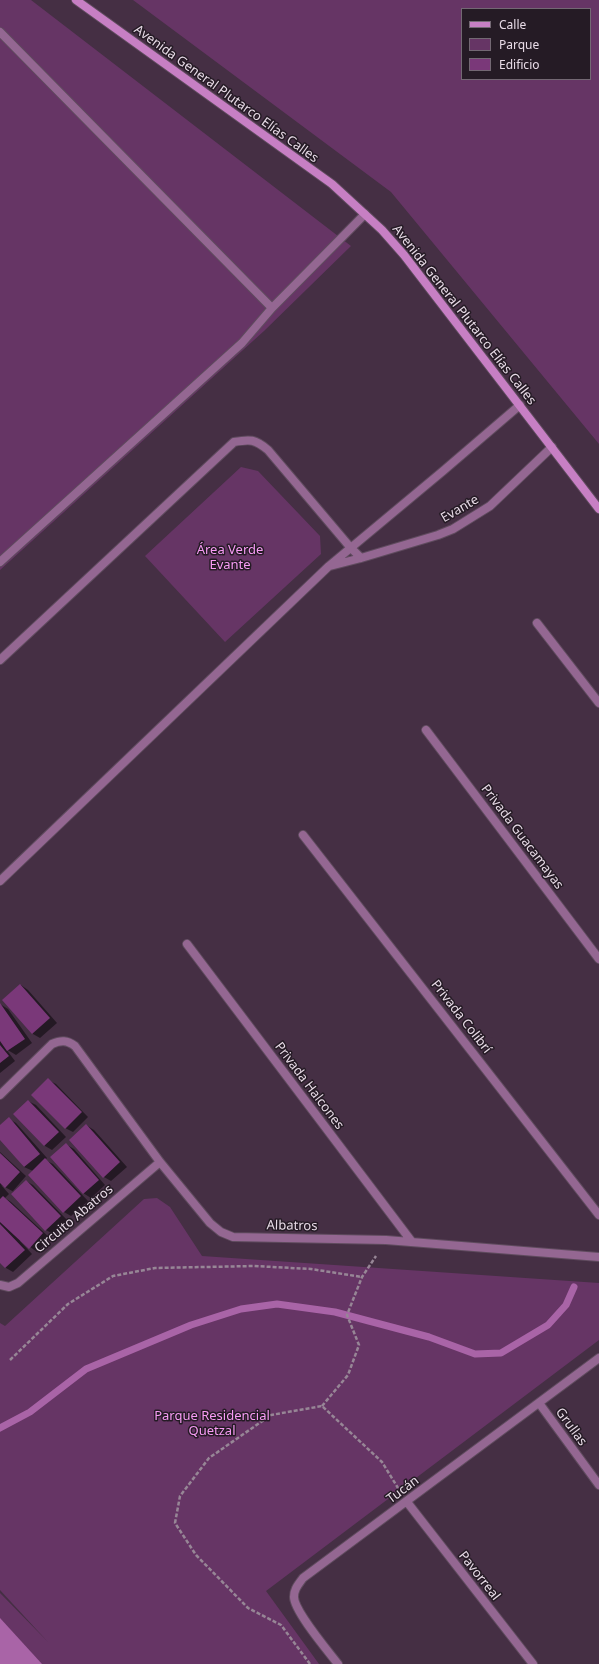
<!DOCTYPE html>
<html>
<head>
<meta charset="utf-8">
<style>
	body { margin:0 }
	#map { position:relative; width:599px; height:1664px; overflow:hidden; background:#452f44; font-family:"Noto Sans",sans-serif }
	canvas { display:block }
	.legend { position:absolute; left:461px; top:8px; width:130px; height:72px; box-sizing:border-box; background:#251b25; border:1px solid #736873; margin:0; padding:5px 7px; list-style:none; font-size:12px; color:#e8dbe7 }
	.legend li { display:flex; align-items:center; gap:8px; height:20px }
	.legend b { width:20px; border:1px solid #736873 }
</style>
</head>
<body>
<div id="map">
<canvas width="599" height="1664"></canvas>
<ul class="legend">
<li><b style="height:5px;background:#c77fc4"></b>Calle</li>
<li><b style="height:11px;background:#663565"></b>Parque</li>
<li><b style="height:11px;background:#7a3879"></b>Edificio</li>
</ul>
</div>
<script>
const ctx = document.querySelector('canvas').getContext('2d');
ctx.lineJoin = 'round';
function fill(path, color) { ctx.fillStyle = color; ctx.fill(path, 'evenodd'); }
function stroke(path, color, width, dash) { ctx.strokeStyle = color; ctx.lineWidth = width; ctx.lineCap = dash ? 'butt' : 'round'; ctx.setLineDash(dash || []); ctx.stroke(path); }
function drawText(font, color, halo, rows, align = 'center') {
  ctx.font = font + ' "Noto Sans",sans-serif'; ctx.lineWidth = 3; ctx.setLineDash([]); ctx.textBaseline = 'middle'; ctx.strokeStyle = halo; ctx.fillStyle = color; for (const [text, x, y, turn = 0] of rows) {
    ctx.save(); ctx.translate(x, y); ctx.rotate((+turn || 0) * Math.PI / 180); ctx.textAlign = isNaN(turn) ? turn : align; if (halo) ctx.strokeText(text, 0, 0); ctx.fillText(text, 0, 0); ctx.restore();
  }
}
const green = new Path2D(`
	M0 0H31L351 246 264 331 0 570Z
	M133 0H599V444L391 192ZM462 9H590V79H462Z
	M241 467 258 471 320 536 321 554 225 642 145 556Z
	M157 1198 170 1207 202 1256 599 1283V1340L266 1591 319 1664H0V1593L48 1642 0 1590V1323L5 1326 144 1199Z`);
const water = new Path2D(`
	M0 1618 42 1664H0Z`);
const shadow = new Path2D(`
	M21 985 28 990 57 1023 40 1038 33 1034 4 1000Z
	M0 1004 8 1009 32 1043 16 1055 6 1049 15 1061 0 1073Z
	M48 1080 56 1084 88 1117 73 1132 65 1128Z
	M28 1101 36 1105 66 1137 52 1150 45 1146 15 1114Z
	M9 1119 16 1123 47 1158 45 1160 53 1164 88 1201 71 1216 64 1212 33 1171 24 1167 0 1138V1126Z
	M86 1125 94 1130 127 1167 111 1181 104 1177Z
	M67 1145 74 1149 105 1185 91 1198 83 1193Z
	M0 1152 26 1176 13 1191 14 1192 26 1181 33 1185 68 1221 53 1234 46 1230 14 1192 1 1185 9 1194 5 1198 11 1202 50 1238 37 1252 21 1240 20 1241 32 1254 13 1272 6 1268 0 1262Z`);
const stream = new Path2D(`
	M0 1428 30 1412 86 1369 191 1325 241 1309 277 1304 335 1312 429 1337 475 1354 501 1353 548 1325 566 1305 574 1287`);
const building = new Path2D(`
	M20 984 50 1018 32 1034 2 1000Z
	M0 1003 25 1039 7 1051 0 1041Z
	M0 1045 9 1056 0 1063Z
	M48 1078 82 1112 65 1129 31 1095Z
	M28 1100 59 1132 44 1146 13 1114Z
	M9 1117 40 1154 24 1167 0 1140V1125Z
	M86 1124 120 1162 103 1178 69 1140Z
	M66 1143 99 1180 83 1194 50 1157Z
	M0 1153 20 1172 5 1188 0 1183Z
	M45 1158 81 1196 63 1213 28 1175Z
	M26 1180 61 1216 45 1231 11 1194Z
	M3 1196 43 1233 29 1249 0 1222V1199Z
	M0 1224 25 1250 5 1268 0 1263Z`);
const path = new Path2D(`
	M10 1360 68 1304 113 1276 155 1268 254 1266 311 1269 362 1277
	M322 1406 348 1375 359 1345 347 1315 362 1277 376 1256
	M310 1664 281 1625 248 1608 196 1555 175 1523 180 1496 209 1458 271 1415 322 1406 382 1462 398 1488`);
const lane = new Path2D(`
	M0 32 272 308 242 343 0 562
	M272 308 365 214`);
const street = new Path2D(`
	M330 566 361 558 438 535 453 529 490 506 552 447
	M537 623 599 703
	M0 660 234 442C250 439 255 439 268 450L350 547 361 558
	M426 730 599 959
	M303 835 599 1215
	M0 881 329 566 443 471 520 405
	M187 944 412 1242
	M0 1095 52 1044C61 1040 67 1040 75 1046L160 1162 210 1223 221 1232 233 1237 386 1240 599 1257
	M0 1285 9 1287 18 1283 160 1162
	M539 1403 599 1485
	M407 1502 533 1664
	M338 1664C328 1651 294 1611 294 1597 294 1589 298 1585 303 1578L599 1358`);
const secondary = new Path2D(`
	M76 0 332 184 382 230 404 255 599 509`);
const streetNames = [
	["Avenida General Plutarco Elías Calles",226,94,36],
	["Avenida General Plutarco Elías Calles",464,315,52],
	["Evante",460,509,-30],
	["Privada Guacamayas",522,837,53],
	["Privada Colibrí",461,1017,52],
	["Privada Halcones",309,1086,53],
	["Circuito Abatros",74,1219,-40],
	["Albatros",292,1226,1],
	["Grullas",571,1427,54],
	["Tucán",403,1490,-37],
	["Pavorreal",479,1576,52]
];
const parkNames = [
	["Área Verde",230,550],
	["Evante",230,565],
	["Parque Residencial",212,1416],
	["Quetzal",212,1431]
];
fill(green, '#663565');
fill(water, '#a964a7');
fill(shadow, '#0007');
stroke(stream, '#a964a7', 7);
fill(building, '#7a3879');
stroke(lane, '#5f4b5e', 10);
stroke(street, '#5f4b5e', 10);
stroke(secondary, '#5f4b5e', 10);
stroke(path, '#978696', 2.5, [4, 2]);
stroke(lane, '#946792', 8);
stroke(street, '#946792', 8);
stroke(secondary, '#c77fc4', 8);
drawText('13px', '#e8dbe7', '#251b25', streetNames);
drawText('13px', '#f89cf5', '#251b25', parkNames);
</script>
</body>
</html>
